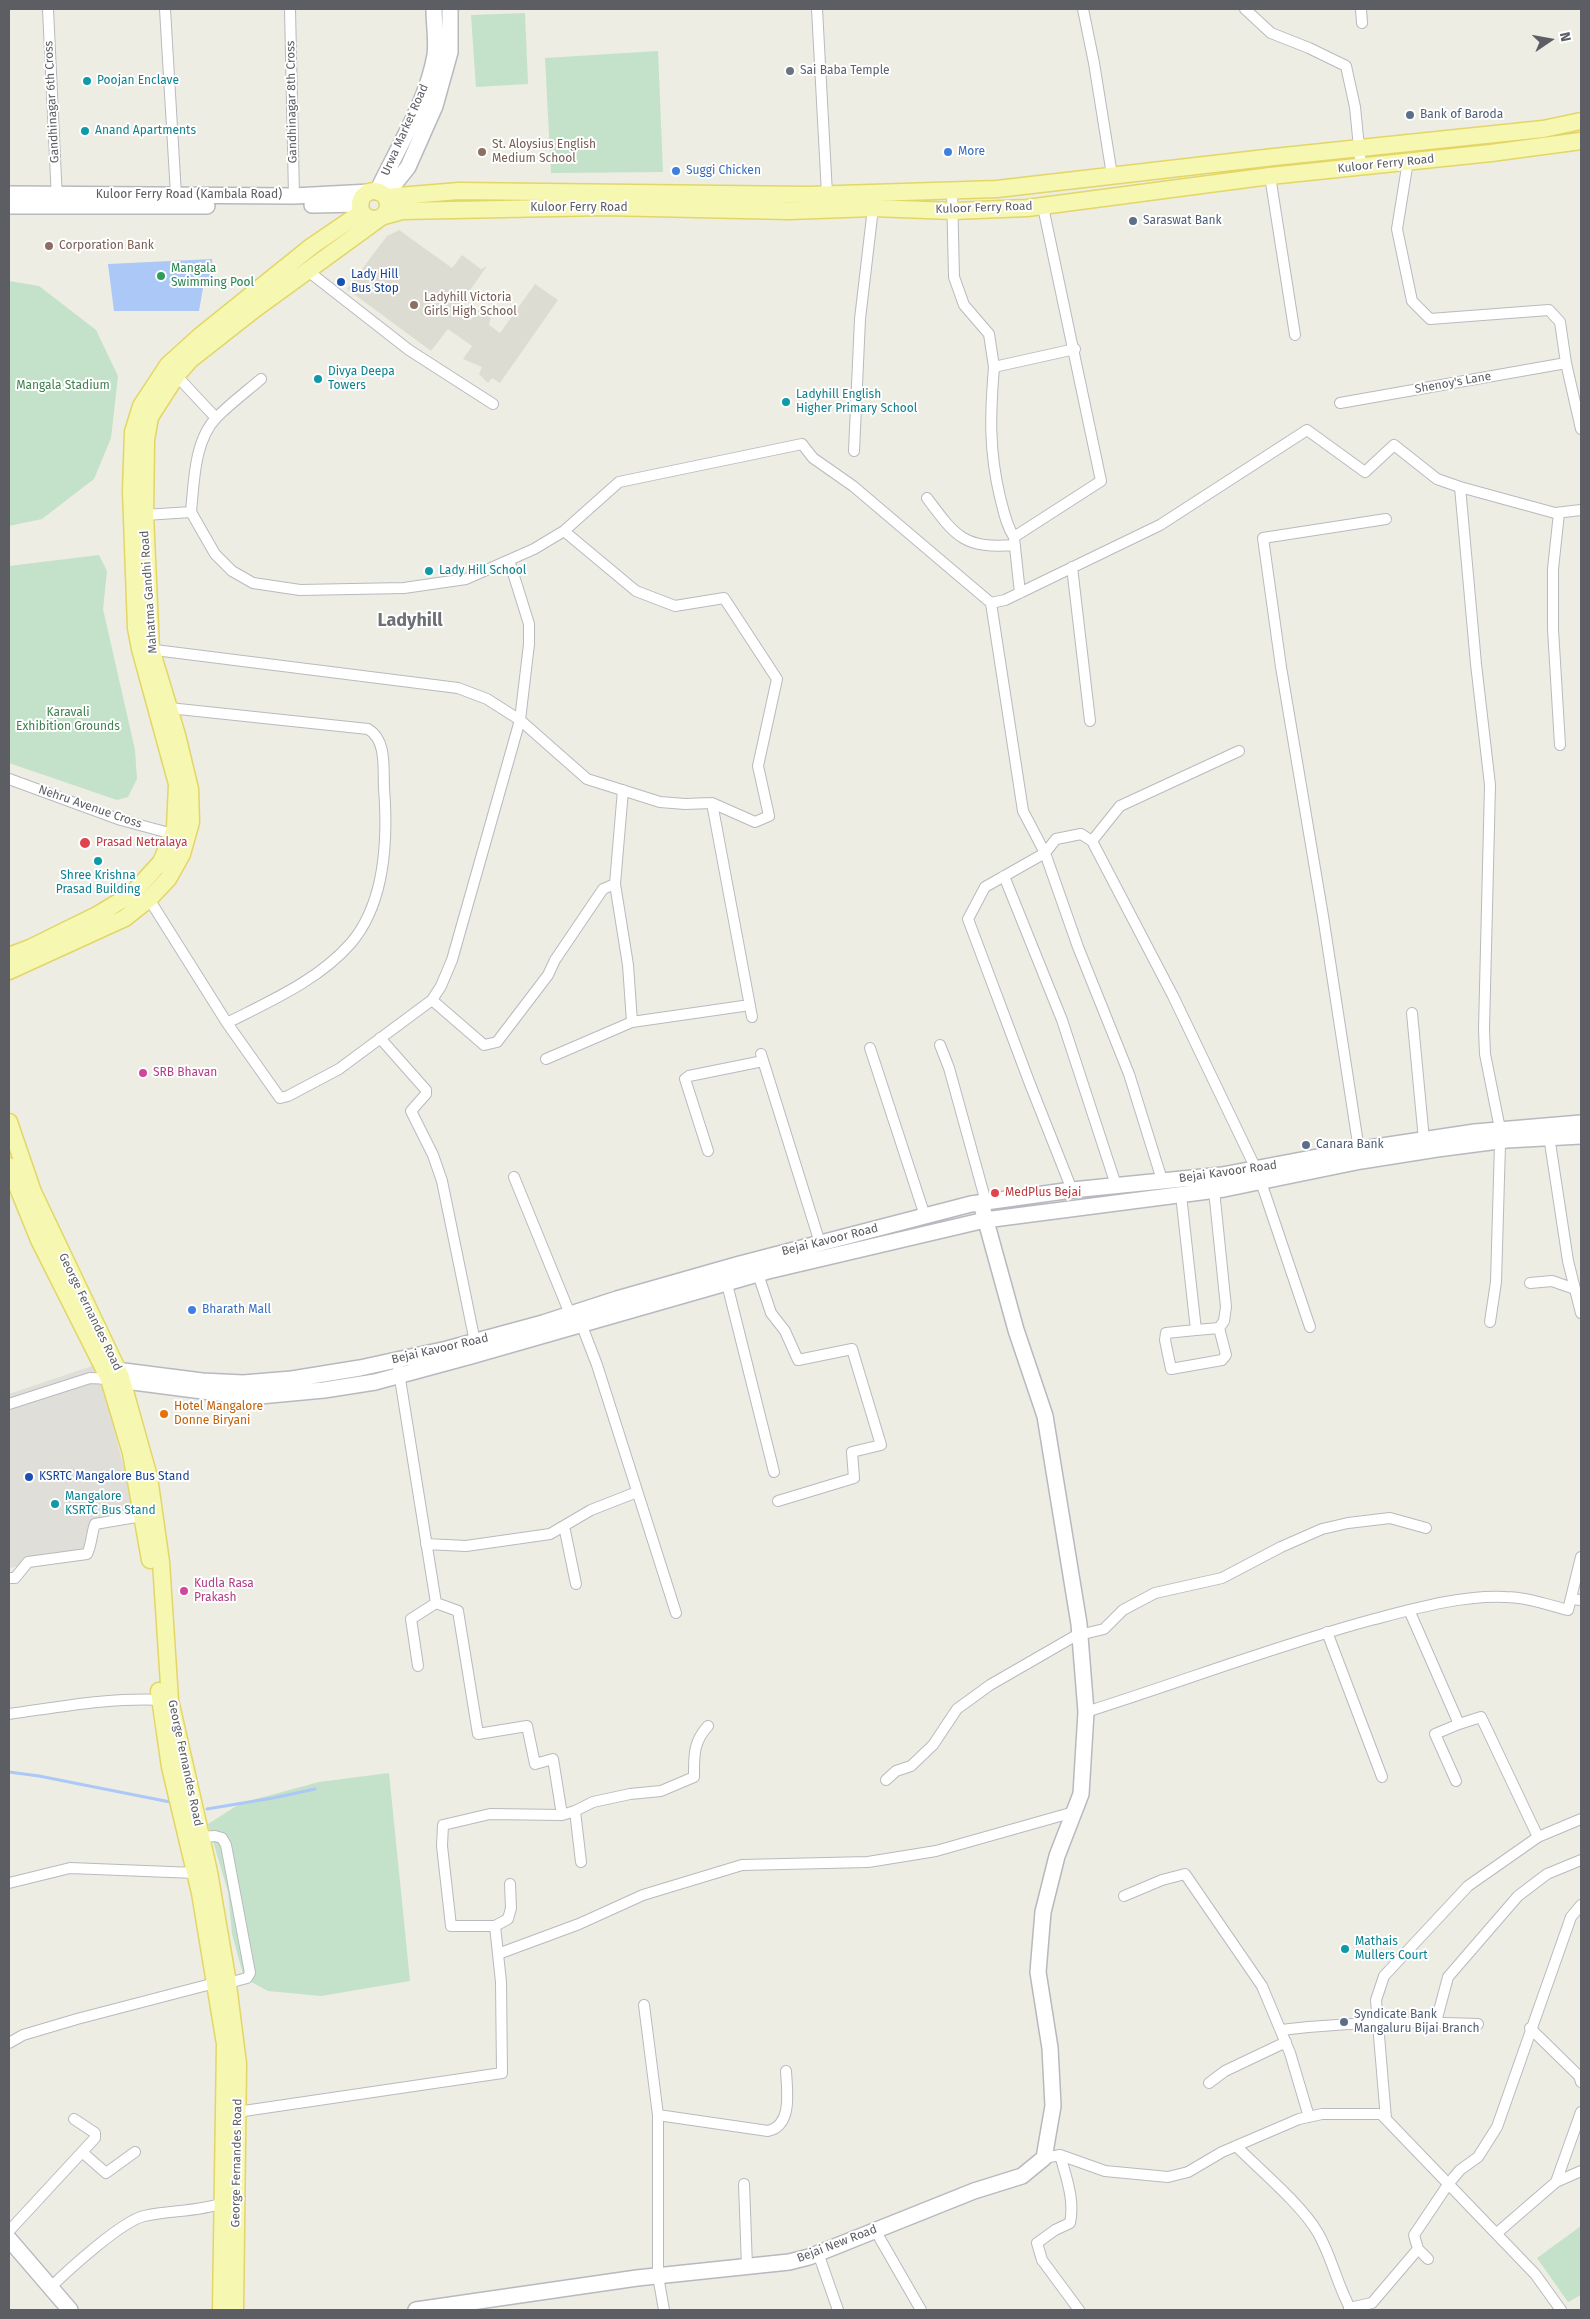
<!DOCTYPE html>
<html>
<head>
<meta charset="utf-8">
<style>
	body { margin:0 }
	#map { position:relative; width:1590px; height:2319px; overflow:hidden; background:#edede4; font-family:"Fira Sans",sans-serif }
	canvas { display:block }
	.frame { position:absolute; inset:0; border:10px solid #5c5e63; pointer-events:none }
	.north { position:absolute; left:1525px; top:15px; width:50px; height:50px; -webkit-text-stroke:4px #fff; paint-order:stroke; rotate:78deg; font-size:14px; font-weight:700; line-height:20px; text-align:center; color:#5c5e63 }
	.north::after { content:''; display:block; margin:auto; width:18px; height:22px; background:#5c5e63; clip-path:polygon(50% 0,100% 100%,50% 72%,0 100%) }
</style>
</head>
<body>
<div id="map">
<canvas width="1590" height="2319"></canvas>
<div class="frame"></div>
<div class="north">N</div>
</div>
<script>
const ctx = document.querySelector('canvas').getContext('2d');
ctx.lineJoin = 'round';
function fill(path, color) { ctx.fillStyle = color; ctx.fill(path, 'evenodd'); }
function stroke(path, color, width, dash) { ctx.strokeStyle = color; ctx.lineWidth = width; ctx.lineCap = dash ? 'butt' : 'round'; ctx.setLineDash(dash || []); ctx.stroke(path); }
function drawText(font, color, halo, rows, align = 'center') {
  ctx.font = font + ' "Fira Sans",sans-serif'; ctx.lineWidth = 4; ctx.setLineDash([]); ctx.textBaseline = 'middle'; ctx.strokeStyle = halo; ctx.fillStyle = color; for (const [text, x, y, turn = 0] of rows) {
    ctx.save(); ctx.translate(x, y); ctx.rotate((+turn || 0) * Math.PI / 180); ctx.textAlign = isNaN(turn) ? turn : align; if (halo) ctx.strokeText(text, 0, 0); ctx.fillText(text, 0, 0); ctx.restore();
  }
}
const industrial = new Path2D(`
	M95 1365 107 1401 137 1519 90 1528 87 1536 89 1555 9 1568V1394Z`);
const education = new Path2D(`
	M399 230 452 268 462 255 481 269 487 266 457 309 471 320 479 309 491 317 489 325 500 333 535 284 558 300 500 383 492 378 488 383 479 374 482 367 463 359 472 346 448 329 431 351 347 289 387 236Z`);
const green = new Path2D(`
	M525 13 528 84 476 87 471 15Z
	M658 51 663 172 551 173 545 58Z
	M9 281 39 286 96 330 118 376 111 438 94 479 42 519 9 526Z
	M99 555 107 571 103 609 135 750 137 779 128 797 117 800 9 763V566Z
	M389 1773 410 1981 321 1996 268 1991 244 1978 232 1934 228 1892 208 1824 241 1803 319 1782Z
	M1581 2226V2295L1568 2302 1537 2258Z`);
const water = new Path2D(`
	M212 259 214 288H203L199 311H114L108 264Z`);
const stream = new Path2D(`
	M9 1772 39 1776 170 1802
	M207 1809 273 1798 315 1789`);
const street = new Path2D(`
	M48 9 57 200
	M165 9 176 195
	M290 9 294 196
	M817 9 827 194
	M1083 9 1094 63 1112 175
	M1245 9 1271 33 1309 48 1346 66 1355 107 1361 167
	M1361 9 1362 23
	M1408 161 1397 229 1412 301 1430 319 1549 310 1560 322 1566 363 1581 429
	M1270 176 1295 335
	M952 192 954 277 964 305 989 334 994 367
	M1043 207 1101 481 1014 537C1006 525 1004 512 1000 497 989 451 990 415 994 367L1075 349
	M312 269 313 275 409 350 493 404
	M174 373 216 418
	M1340 403 1566 363
	M854 451 860 319 873 208
	M1460 487 1476 664 1490 785 1484 1029 1485 1054 1500 1129
	M927 498C956 537 964 549 1015 545
	M191 512C194 482 194 440 217 417 231 403 247 391 261 379
	M1559 513 1553 569V629L1560 745
	M145 515 191 512 215 554 232 571 253 583 300 590 404 588 466 579 534 549 564 531 619 482 802 444 813 458 853 486 991 603 1005 600 1160 525 1307 430 1365 472 1394 445 1437 479 1460 487 1555 513 1581 510
	M1014 538 1020 593
	M1072 567 1090 721
	M991 603 1023 811 1045 853 1078 947 1129 1074 1162 1180
	M147 649 458 688 487 699 520 720 587 779 660 802 685 804 712 803 755 822 769 816 758 766 777 679 724 598 675 606 636 591 564 531
	M169 708 368 729C387 740 383 768 384 788 388 839 386 902 351 943 319 980 270 1001 227 1023
	M9 779 121 820 173 834
	M623 790 615 884 628 965 632 1022
	M712 803 752 1017
	M1092 841 1120 806 1239 751
	M1004 876 1062 1020 1116 1185
	M149 899 227 1023 280 1098 288 1096 339 1069 432 1000 441 986 452 960 520 720 529 644V624L509 560
	M432 1000 484 1045 497 1042 548 975 555 960 603 889 615 884
	M1412 1013 1424 1140
	M380 1038 426 1090V1094L411 1111 433 1155 442 1181 475 1342
	M940 1045 949 1068 986 1202
	M870 1048 925 1216
	M761 1054 820 1243
	M546 1059 632 1022 750 1005
	M1549 1136 1568 1261 1581 1313
	M1359 1150 1323 916 1281 667 1263 538 1386 519
	M708 1151 685 1079 689 1076 763 1061
	M514 1177 570 1314
	M1261 1182 1310 1327
	M1072 1190 1030 1084 968 919 985 887 1045 853 1056 839 1081 834 1092 841 1173 996 1256 1169
	M1181 1195 1196 1330 1166 1333 1165 1340 1171 1369 1222 1360 1226 1355 1219 1328 1224 1321 1226 1307 1214 1190
	M758 1274 771 1313 785 1331 798 1360 852 1349 881 1445 852 1452 854 1478 778 1501
	M1530 1283 1552 1281 1575 1289
	M727 1284 774 1472
	M1490 1322 1496 1282 1500 1144 1506 1140
	M582 1326 597 1365 676 1613
	M1196 1330 1219 1328
	M397 1360 436 1603 411 1619 418 1666
	M9 1404 90 1378 109 1379
	M564 1526 576 1584
	M426 1544 466 1546 550 1534 591 1510 637 1492
	M9 1578H15L28 1562 87 1554C92 1544 91 1535 95 1524L142 1516
	M1571 1599 1581 1600
	M436 1603 458 1611 478 1734 527 1726 535 1764 553 1759 562 1815
	M1409 1610 1459 1724 1481 1717 1538 1837
	M1327 1632 1382 1777
	M1086 1712C1181 1682 1275 1646 1371 1620 1413 1609 1461 1595 1505 1597 1527 1597 1548 1605 1568 1610L1581 1557
	M9 1714C60 1707 111 1697 164 1700
	M886 1780 896 1771 911 1766 933 1745 957 1709 990 1685 1075 1636 1104 1629 1123 1610 1155 1593 1222 1578 1281 1547 1322 1529 1348 1523 1390 1518 1426 1528
	M1456 1781 1435 1734 1459 1724
	M575 1811 593 1802 630 1794 661 1791 694 1777C694 1756 693 1742 708 1726
	M201 1837 215 1836 222 1838 226 1845 250 1973 247 1978 228 1983
	M9 1883 70 1868 195 1873
	M510 1884 511 1908 508 1919 495 1926H451L442 1846 443 1825 490 1814 562 1815 575 1811 581 1862
	M1124 1896 1162 1880 1185 1874 1262 1986 1290 2053 1309 2117
	M498 1954 579 1924 643 1895 742 1865 868 1862 936 1851 1074 1812
	M644 2005 658 2115V2276L664 2310
	M1436 2022 1448 1977 1518 1896 1547 1874 1581 1860
	M1530 2028 1579 2076 1581 2082
	M1281 2030C1346 2022 1412 2021 1478 2024
	M9 2043 23 2035 77 2019 215 1983
	M1209 2083 1225 2071 1286 2042
	M237 2112 502 2073 501 1982 495 1926
	M658 2115 768 2131C793 2125 787 2091 786 2071
	M1386 2119 1376 2000 1384 1976 1468 1886 1538 1837 1581 1819
	M1236 2146C1259 2169 1302 2205 1318 2233 1332 2257 1337 2285 1351 2310
	M82 2152 106 2173 135 2152
	M1060 2155C1066 2177 1075 2200 1070 2223L1055 2230 1037 2243 1042 2260 1079 2310
	M1044 2158 1060 2155 1105 2171 1168 2177 1188 2172 1222 2152 1299 2119 1322 2114H1381L1535 2274 1561 2310
	M1556 2182 1581 2112
	M744 2184 747 2267
	M875 2230 921 2310
	M9 2231 95 2138V2133L74 2119
	M1497 2233 1556 2182 1581 2171
	M818 2253 838 2310
	M1428 2259 1418 2249 1414 2235 1449 2183 1460 2170 1478 2157 1497 2127 1571 1917 1581 1905
	M50 2288C68 2270 122 2221 144 2216 171 2210 197 2212 223 2203
	M1349 2308 1372 2303 1418 2249`);
const secondary = new Path2D(`
	M377 192C397 149 427 102 435 55 437 41 434 24 434 9
	M9 194 294 196 370 192
	M385 196 408 167 435 106 450 52V9
	M312 205 361 204
	M9 206H207
	M108 1369 202 1381 243 1383 292 1379 360 1368 447 1349 543 1323 617 1299 740 1264 971 1204 1072 1190 1222 1175 1349 1151 1475 1132 1581 1123
	M110 1379 249 1397 324 1390 375 1382 471 1356 768 1271 985 1220 1224 1189 1361 1161 1437 1149 1506 1140 1581 1136
	M9 2239 70 2310
	M416 2310 637 2278 789 2262 809 2257 974 2191 1022 2176 1044 2158 1053 2106 1050 2048 1038 1972 1043 1912 1057 1856 1081 1794 1086 1712 1079 1624 1045 1416 1016 1330 981 1203`);
const primary = new Path2D(`
	M360 205a14 14 0 1 1 28 0a14 14 0 1 1-28 0Z
	M386 197 459 191 808 195 997 189 1274 157 1543 129 1581 121
	M384 216 402 211 604 207 789 211 873 208 953 211 1027 208 1270 176 1491 153 1581 141
	M9 956 30 948 97 915 132 894 161 862 173 834 175 828 177 784 140 649 136 628 131 491 133 432 141 406 168 365 200 336 312 246 362 212
	M9 971 125 918 149 899 168 879 182 854 191 822 190 789 177 735 151 649 145 515 146 440 150 417 177 375 190 360 255 309 380 218
	M9 1122 33 1192 121 1377 149 1477 161 1562 170 1700 209 1872 227 1977 238 2064 235 2310
	M9 1166 39 1240 109 1379 131 1453 150 1560
	M159 1691 170 1767 200 1893 225 2044 221 2310`);
const markers = [
	[790,71,5,"#6b7280"],
	[87,81,5,"#0f9aa8"],
	[1410,115,5,"#5c6f8a"],
	[85,131,5,"#0f9aa8"],
	[482,152,5,"#8d6e63"],
	[948,152,5,"#3f7fe0"],
	[676,171,5,"#3f7fe0"],
	[1133,221,5,"#5c6f8a"],
	[49,246,5,"#8d6e63"],
	[161,276,5,"#2e9e5b"],
	[341,282,5,"#1a4fb4"],
	[414,305,5,"#8d6e63"],
	[318,379,5,"#0f9aa8"],
	[786,402,5,"#0f9aa8"],
	[429,571,5,"#0f9aa8"],
	[85,843,6,"#e0444e"],
	[98,861,5,"#0f9aa8"],
	[143,1073,5,"#d1479c"],
	[1306,1145,5,"#5c6f8a"],
	[995,1193,5,"#e0444e"],
	[192,1310,5,"#3f7fe0"],
	[164,1414,5,"#e8710a"],
	[29,1477,5,"#1a4fb4"],
	[55,1504,5,"#0f9aa8"],
	[184,1591,5,"#d1479c"],
	[1345,1949,5,"#0f9aa8"],
	[1344,2022,5,"#5c6f8a"]
];
const worshipNames = [
	["Sai Baba Temple",800,71]
];
const cultureNames = [
	["Poojan Enclave",97,81],
	["Anand Apartments",95,131],
	["Divya Deepa",328,372],
	["Towers",328,386],
	["Ladyhill English",796,395],
	["Higher Primary School",796,409],
	["Lady Hill School",439,571],
	["Shree Krishna",98,876,"center"],
	["Prasad Building",98,890,"center"],
	["Mangalore",65,1497],
	["KSRTC Bus Stand",65,1511],
	["Mathais",1355,1942],
	["Mullers Court",1355,1956]
];
const streetNames = [
	["Gandhinagar 6th Cross",52,102,-93],
	["Gandhinagar 8th Cross",292,102,-91],
	["Urwa Market Road",405,130,-66],
	["Kuloor Ferry Road",1386,164,-6],
	["Kuloor Ferry Road (Kambala Road)",189,195],
	["Kuloor Ferry Road",579,208],
	["Kuloor Ferry Road",984,208,-2],
	["Shenoy's Lane",1453,383,-10],
	["Mahatma Gandhi Road",149,592,-94],
	["Nehru Avenue Cross",90,807,19],
	["Bejai Kavoor Road",1228,1172,-8],
	["Bejai Kavoor Road",830,1240,-14],
	["George Fernandes Road",90,1312,64],
	["Bejai Kavoor Road",440,1349,-13],
	["George Fernandes Road",185,1763,78],
	["George Fernandes Road",237,2163,-89],
	["Bejai New Road",837,2244,-21]
];
const serviceNames = [
	["Bank of Baroda",1420,115],
	["Saraswat Bank",1143,221],
	["Canara Bank",1316,1145],
	["Syndicate Bank",1354,2015],
	["Mangaluru Bijai Branch",1354,2029]
];
const educationNames = [
	["St. Aloysius English",492,145],
	["Medium School",492,159],
	["Corporation Bank",59,246],
	["Ladyhill Victoria",424,298],
	["Girls High School",424,312]
];
const shopNames = [
	["More",958,152],
	["Suggi Chicken",686,171],
	["Bharath Mall",202,1310]
];
const leisureNames = [
	["Mangala",171,269],
	["Swimming Pool",171,283]
];
const transitNames = [
	["Lady Hill",351,275],
	["Bus Stop",351,289],
	["KSRTC Mangalore Bus Stand",39,1477]
];
const parkNames = [
	["Mangala Stadium",63,386],
	["Karavali",68,713],
	["Exhibition Grounds",68,727]
];
const healthNames = [
	["Prasad Netralaya",96,843],
	["MedPlus Bejai",1005,1193]
];
const hotelNames = [
	["SRB Bhavan",153,1073],
	["Kudla Rasa",194,1584],
	["Prakash",194,1598]
];
const foodNames = [
	["Hotel Mangalore",174,1407],
	["Donne Biryani",174,1421]
];
const districtNames = [
	["Ladyhill",410,621]
];
fill(industrial, '#dfded8');
fill(education, '#dddcd2');
fill(green, '#c3e2c9');
fill(water, '#abc8f6');
stroke(stream, '#abc8f6', 3);
stroke(street, '#b9babf', 12);
stroke(secondary, '#b8b9bf', 18);
stroke(primary, '#e3d667', 19);
stroke(street, '#fff', 10);
stroke(secondary, '#fff', 15);
stroke(primary, '#f6f7b0', 16);
for (const [x, y, r, color] of markers) { const dot = new Path2D(); dot.arc(x, y, r, 0, 2 * Math.PI); ctx.fillStyle = color; ctx.fill(dot); stroke(dot, '#fff', 2); }
drawText('12px', '#5b616d', '#fff', worshipNames, 'left');
drawText('12px', '#0d838f', '#fff', cultureNames, 'left');
drawText('12px', '#5c5e63', '#fff', streetNames);
drawText('12px', '#4e5e75', '#fff', serviceNames, 'left');
drawText('12px', '#785e54', '#fff', educationNames, 'left');
drawText('12px', '#366cbe', '#fff', shopNames, 'left');
drawText('12px', '#27864d', '#fff', leisureNames, 'left');
drawText('12px', '#164399', '#fff', transitNames, 'left');
drawText('12px', '#3e814d', '#fff', parkNames);
drawText('12px', '#be3a42', '#fff', healthNames, 'left');
drawText('12px', '#b23c85', '#fff', hotelNames, 'left');
drawText('12px', '#c56008', '#fff', foodNames, 'left');
drawText('bold 18px', '#6d7075', '#fff', districtNames);
</script>
</body>
</html>
